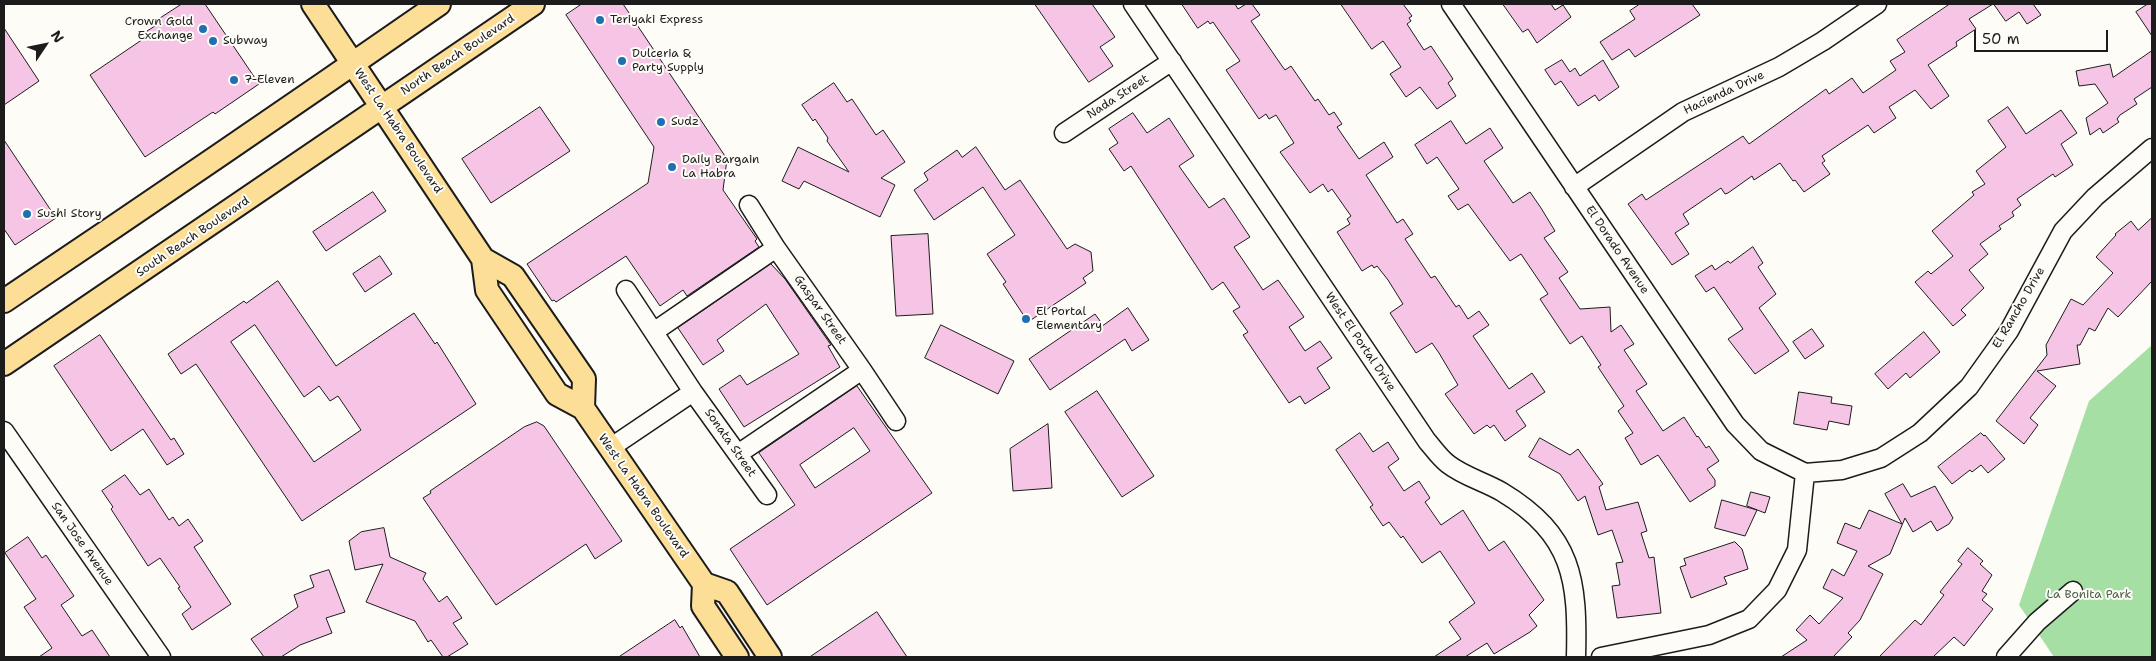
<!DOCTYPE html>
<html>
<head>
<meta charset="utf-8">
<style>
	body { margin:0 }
	#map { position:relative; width:2156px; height:661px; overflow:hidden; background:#fdfcf7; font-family:"Shantell Sans",sans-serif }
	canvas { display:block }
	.frame { position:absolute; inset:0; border:5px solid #1c1c1c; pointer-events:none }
	.north { position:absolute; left:20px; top:20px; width:50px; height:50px; -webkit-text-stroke:4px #fdfcf7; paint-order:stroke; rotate:56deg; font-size:14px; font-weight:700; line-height:20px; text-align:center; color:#1c1c1c }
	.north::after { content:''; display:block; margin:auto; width:18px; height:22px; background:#1c1c1c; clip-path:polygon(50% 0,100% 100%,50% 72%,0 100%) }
	.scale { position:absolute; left:1974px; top:30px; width:134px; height:22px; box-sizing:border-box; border:2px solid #1c1c1c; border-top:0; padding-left:6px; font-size:15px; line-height:18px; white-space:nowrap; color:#1c1c1c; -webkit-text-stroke:4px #fdfcf7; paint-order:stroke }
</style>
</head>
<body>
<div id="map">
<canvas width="2156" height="661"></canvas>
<div class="frame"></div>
<div class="north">N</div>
<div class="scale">50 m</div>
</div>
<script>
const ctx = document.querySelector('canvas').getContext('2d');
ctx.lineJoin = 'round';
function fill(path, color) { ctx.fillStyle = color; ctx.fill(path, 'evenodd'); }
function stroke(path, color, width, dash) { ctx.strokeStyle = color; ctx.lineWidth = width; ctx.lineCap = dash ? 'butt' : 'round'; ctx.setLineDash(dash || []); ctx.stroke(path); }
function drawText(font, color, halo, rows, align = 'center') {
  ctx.font = font + ' "Shantell Sans",sans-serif'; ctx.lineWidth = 4; ctx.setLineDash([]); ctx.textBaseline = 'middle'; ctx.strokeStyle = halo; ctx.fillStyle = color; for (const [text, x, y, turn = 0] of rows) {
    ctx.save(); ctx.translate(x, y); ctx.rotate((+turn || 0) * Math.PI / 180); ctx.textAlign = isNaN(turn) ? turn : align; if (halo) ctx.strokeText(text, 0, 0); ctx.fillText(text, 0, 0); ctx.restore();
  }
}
const green = new Path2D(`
	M2152 345V657H2054L2019 605 2089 401Z`);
const building = new Path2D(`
	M182 4H205L259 84 215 114 213 112 145 157 90 75 149 35 147 31 155 26 153 23Z
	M582 4H623L727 159 723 190 757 239 755 241 759 247 687 296 683 290 660 306 626 256 556 302 554 300 552 301 527 264 648 183 654 147 566 15Z
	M1035 4H1092L1115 37 1100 47 1113 66 1089 82Z
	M1182 4H1235L1238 9 1246 4H1252L1260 15 1251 21 1282 66 1285 70 1291 66 1315 101 1318 99 1329 115 1334 112 1342 124 1337 127 1359 159 1384 142 1393 157 1366 175 1397 223 1403 219 1413 234 1405 239 1431 278 1435 276 1456 307 1459 305 1468 319 1479 311 1489 325 1473 336 1509 389 1532 373 1545 392 1516 411 1526 426 1505 441 1494 425 1490 428 1487 425 1474 434 1445 394 1458 385 1439 353 1432 343 1416 353 1390 313 1403 304 1388 280 1377 266 1374 268 1372 265 1362 271 1337 232 1350 224 1347 219 1351 216 1332 189 1328 192 1323 184 1310 193 1280 152 1294 143 1276 115 1269 119 1266 114 1259 119 1226 70 1240 61 1213 22 1210 24 1208 21 1198 28Z
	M1341 4H1403L1412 16 1409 18 1411 21 1407 24 1424 50 1431 46 1453 79 1448 83 1456 96 1437 109 1420 87 1406 97 1390 74 1401 67 1383 41 1372 49Z
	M1503 4H1551L1555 10 1563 5 1571 17 1537 43 1528 29 1523 32Z
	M1640 4H1692L1700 15 1635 57 1629 49 1612 60 1600 42 1635 19 1630 11Z
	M1950 4H1993L1969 19 1976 29 1956 42 1957 46 1928 65 1949 96 1931 109 1915 90 1889 107 1896 118 1874 133 1868 125 1822 156 1825 161 1822 163 1830 174 1804 192 1795 180 1793 181 1780 163 1754 180 1752 176 1728 193 1725 194 1721 188 1683 214 1689 224 1675 233 1689 254 1672 265 1628 204 1642 194 1646 200 1743 136 1749 144 1826 89 1829 94 1852 78 1863 93 1896 70 1890 61 1905 52 1897 40Z
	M1994 4H2033L2041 15 2027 24 2019 12 2006 21Z
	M2148 4H2152V36L2136 12Z
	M4 28 39 81 4 105Z
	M2152 51V87L2134 99 2137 104 2120 115 2117 119 2119 122 2103 133 2100 128 2090 135 2086 118 2108 103 2095 84 2079 86 2076 71 2110 64 2113 77Z
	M1562 60 1570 72 1575 68 1580 76 1603 60 1619 87 1599 101 1595 95 1578 106 1561 81 1555 85 1545 70Z
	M834 83 847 102 852 99 876 135 883 130 905 162 881 178 895 185 880 217 804 181 799 189 782 181 798 147 849 172 827 141 828 138 815 119 813 121 802 105Z
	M540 107 570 151 491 203 462 159Z
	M2008 107 2026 134 2061 110 2077 133 2061 144 2073 165 2055 177 2053 174 2017 199 2021 205 2012 212 2014 216 1999 226 2001 229 1980 244 1988 254 1969 270 1984 288 1961 310 1966 315 1953 326 1915 282 1928 271 1931 274 1953 256 1932 231 1974 195 1972 192 1985 184 1976 171 2006 147 1988 121Z
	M1133 113 1147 133 1169 118 1194 156 1179 166 1196 190 1209 208 1224 198 1250 237 1234 247 1251 272 1263 290 1278 280 1304 317 1289 327 1305 351 1320 341 1332 358 1317 368 1330 388 1305 404 1300 396 1289 403 1243 335 1248 332 1233 311 1240 307 1223 282 1212 290 1131 166 1124 171 1109 149 1118 143 1109 129Z
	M1451 121 1466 144 1490 128 1503 148 1484 161 1513 203 1530 192 1541 208 1555 231 1544 238 1568 272 1559 278 1580 309 1610 307 1611 332 1621 325 1634 344 1624 350 1647 384 1636 391 1663 431 1684 417 1697 437 1698 436 1706 448 1709 446 1719 461 1707 469 1715 480V486L1690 502 1658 455 1641 465 1625 438 1633 433 1618 411 1624 406 1598 367 1601 365 1582 336 1570 344 1540 299 1548 294 1521 254 1510 261 1468 204 1458 210 1448 196 1459 189 1437 157 1427 164 1415 145Z
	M4 140 56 218 15 245 4 229Z
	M976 147 1005 190 1020 180 1067 249 1075 244 1091 252 1093 271 1083 278 1086 283 1028 322 1003 284 1006 282 987 254 1015 235 983 187 934 220 914 190 928 180 924 173 957 150 962 157Z
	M373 192 386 211 326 251 313 232Z
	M2152 218V281L2118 317 2108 308 2095 331 2089 328 2080 345H2077L2080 364 2037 371 2056 386 2030 418 2038 425 2024 444 1996 421 2047 355 2046 345 2071 299 2083 305 2113 273 2096 257 2116 235 2115 234 2131 221 2138 230Z
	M928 234 933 314 896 316 891 236Z
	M1753 247 1763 263 1758 267 1776 294 1759 308 1789 351 1755 374 1728 339 1743 329 1714 287 1706 292 1695 276 1712 265 1715 270 1728 261 1730 263Z
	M380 256 392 274 365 292 353 274Z
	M771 264 785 279 831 345 828 346 840 367 744 427 719 389 740 375 747 385 799 354 777 321 766 304 717 340 724 351 703 365 678 328Z
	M278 281 336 366 414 313 435 344 437 342 476 404 302 521 196 364 181 374 168 354 244 301 246 303ZM255 325 304 397 319 386 330 401 338 396 361 430 314 462 231 342Z
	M1128 308 1149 340 1132 351 1125 339 1050 390 1029 359 1095 314 1103 325Z
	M941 325 1014 361 998 394 925 358Z
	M1812 329 1824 346 1805 359 1793 342Z
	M1924 332 1940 352 1910 378 1906 373 1888 389 1875 374Z
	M100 335 171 440 174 438 184 454 167 465 143 429 111 451 54 366Z
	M857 386 932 493 767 605 730 549 795 505 759 453ZM854 428 870 451 815 488 800 465Z
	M1097 391 1154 476 1122 497 1065 412Z
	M1799 392 1832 397 1831 403 1852 406 1849 425 1829 421 1827 430 1794 424Z
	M537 422 544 426 622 541 595 559 586 544 496 605 423 498 431 493 430 491 524 427Z
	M1048 424 1052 488 1013 491 1010 449Z
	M1360 433 1373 452 1388 442 1399 459 1388 467 1404 491 1419 481 1430 498 1425 502 1441 525 1463 510 1489 551 1504 541 1544 600 1529 615 1537 626 1530 632 1494 654 1487 643 1465 657H1434L1461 639 1449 622 1475 603 1440 551 1422 563 1403 536 1401 538 1389 522 1383 526 1370 507 1373 505 1336 450Z
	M1981 433 1984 436 1985 435 2005 459 1988 473 1981 465 1972 472 1970 470 1952 484 1938 467Z
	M1540 438 1570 455 1578 449 1603 484 1599 487 1606 510 1638 502 1647 531 1641 533 1649 558 1654 557 1661 613 1617 618 1612 586 1620 585 1616 563 1623 562 1612 530 1598 535 1585 496 1578 501 1560 474 1529 457Z
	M125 475 140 495 149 489 169 520 173 517 179 526 188 519 203 541 194 547 231 604 192 630 182 614 191 607 178 588 180 587 160 558 148 566 111 509 113 507 102 491Z
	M1903 484 1911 497 1935 486 1953 518 1949 524 1937 531 1931 521 1913 532 1905 518 1890 554 1868 566 1883 574 1860 620 1848 633 1852 637 1833 657H1781L1807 640 1796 630 1810 615 1819 624 1843 598 1823 588 1832 569 1844 576 1857 551 1837 543 1845 523 1860 529 1869 510 1902 524 1885 494Z
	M1751 492 1770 497 1765 513 1747 506Z
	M1722 500 1757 510 1745 536 1715 528Z
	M384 528 390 557 426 573 423 579 439 602 447 596 462 618 453 623 468 644 447 657H443L431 640 428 642 415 621 366 602 383 564 355 570 349 541 361 532Z
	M28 537 42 558 46 555 74 596 61 605 82 636 92 630 110 657H39L52 648 24 607 36 599 5 553Z
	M1735 542 1742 549 1748 569 1724 577 1727 584 1691 598 1680 567 1686 565 1684 559Z
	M1968 548 1983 561 1980 564 1992 575 1982 591 1987 594 1982 600 1993 609 1964 646 1954 637 1933 657H1879L1915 620 1921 625 1944 595 1940 592 1962 564 1958 561Z
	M329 570 345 612 326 618 332 633 300 645 281 657H264L251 639 298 607 294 595 314 587 310 576Z
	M877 612 907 657H810Z
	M675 620 680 628 682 626 700 657H619Z`);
const minor = new Path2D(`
	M1133 4 1427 441C1434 449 1440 458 1448 464 1463 476 1485 482 1502 492 1573 535 1578 580 1576 657
	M1451 4 1735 424 1761 451 1805 473
	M1064 133 1172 61
	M1574 187 1683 112 1779 67 1823 41 1877 4
	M749 205 776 248
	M626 290 693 392
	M655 331 776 248 862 370 738 454
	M862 370 896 421
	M4 431 161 657
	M610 448 693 392 767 495
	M1805 473 1842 470 1881 458 1920 433 1969 387 2009 331 2063 231 2095 197 2152 148
	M1601 657 1709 635 1749 619 1777 590 1797 550 1805 473
	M2006 657 2037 622 2073 591`);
const major = new Path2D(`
	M313 4 483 259 487 290 557 394 583 408 704 584 727 592 770 657
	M483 259 513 276 584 379 583 408
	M4 301C150 203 295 104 439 4
	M4 364 533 4
	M704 584 703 606 737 657`);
const markers = [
	[600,20,5,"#1f6fb2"],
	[203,29,5,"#1f6fb2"],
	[213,41,5,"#1f6fb2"],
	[622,61,5,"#1f6fb2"],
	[234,80,5,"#1f6fb2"],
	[661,122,5,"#1f6fb2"],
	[672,167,5,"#1f6fb2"],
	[27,214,5,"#1f6fb2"],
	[1026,319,5,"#1f6fb2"]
];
const poiNames = [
	["Teriyaki Express",610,20],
	["Crown Gold",193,22,"right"],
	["Exchange",193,36,"right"],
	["Subway",223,41],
	["Dulceria &",632,54],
	["Party Supply",632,68],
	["7-Eleven",244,80],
	["Sudz",671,122],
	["Daily Bargain",682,160],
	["La Habra",682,174],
	["Sushi Story",37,214],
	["El Portal",1036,312],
	["Elementary",1036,326]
];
const streetNames = [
	["North Beach Boulevard",458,55,-34],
	["Hacienda Drive",1724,93,-25],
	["Nada Street",1118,97,-33],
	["West La Habra Boulevard",398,131,56],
	["South Beach Boulevard",193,237,-34],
	["El Dorado Avenue",1617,250,56],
	["El Rancho Drive",2019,308,-60],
	["Gaspar Street",820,310,55],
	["West El Portal Drive",1360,342,56],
	["Sonata Street",730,443,55],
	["West La Habra Boulevard",643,496,55],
	["San Jose Avenue",82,544,55]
];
const parkNames = [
	["La Bonita Park",2089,595]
];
fill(green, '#a6dfa4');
fill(building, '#f6c5e6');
stroke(building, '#1c1c1c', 1);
stroke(minor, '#1c1c1c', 21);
stroke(major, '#1c1c1c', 26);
stroke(minor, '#fdfcf7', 18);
stroke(major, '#fdde96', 22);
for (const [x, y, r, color] of markers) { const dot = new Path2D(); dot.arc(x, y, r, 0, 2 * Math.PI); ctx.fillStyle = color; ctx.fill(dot); stroke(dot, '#fdfcf7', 2); }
drawText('12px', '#1c1c1c', '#fdfcf7', poiNames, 'left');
drawText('12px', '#1c1c1c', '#fdfcf7', streetNames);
drawText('12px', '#4c604c', '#fdfcf7', parkNames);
</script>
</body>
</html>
